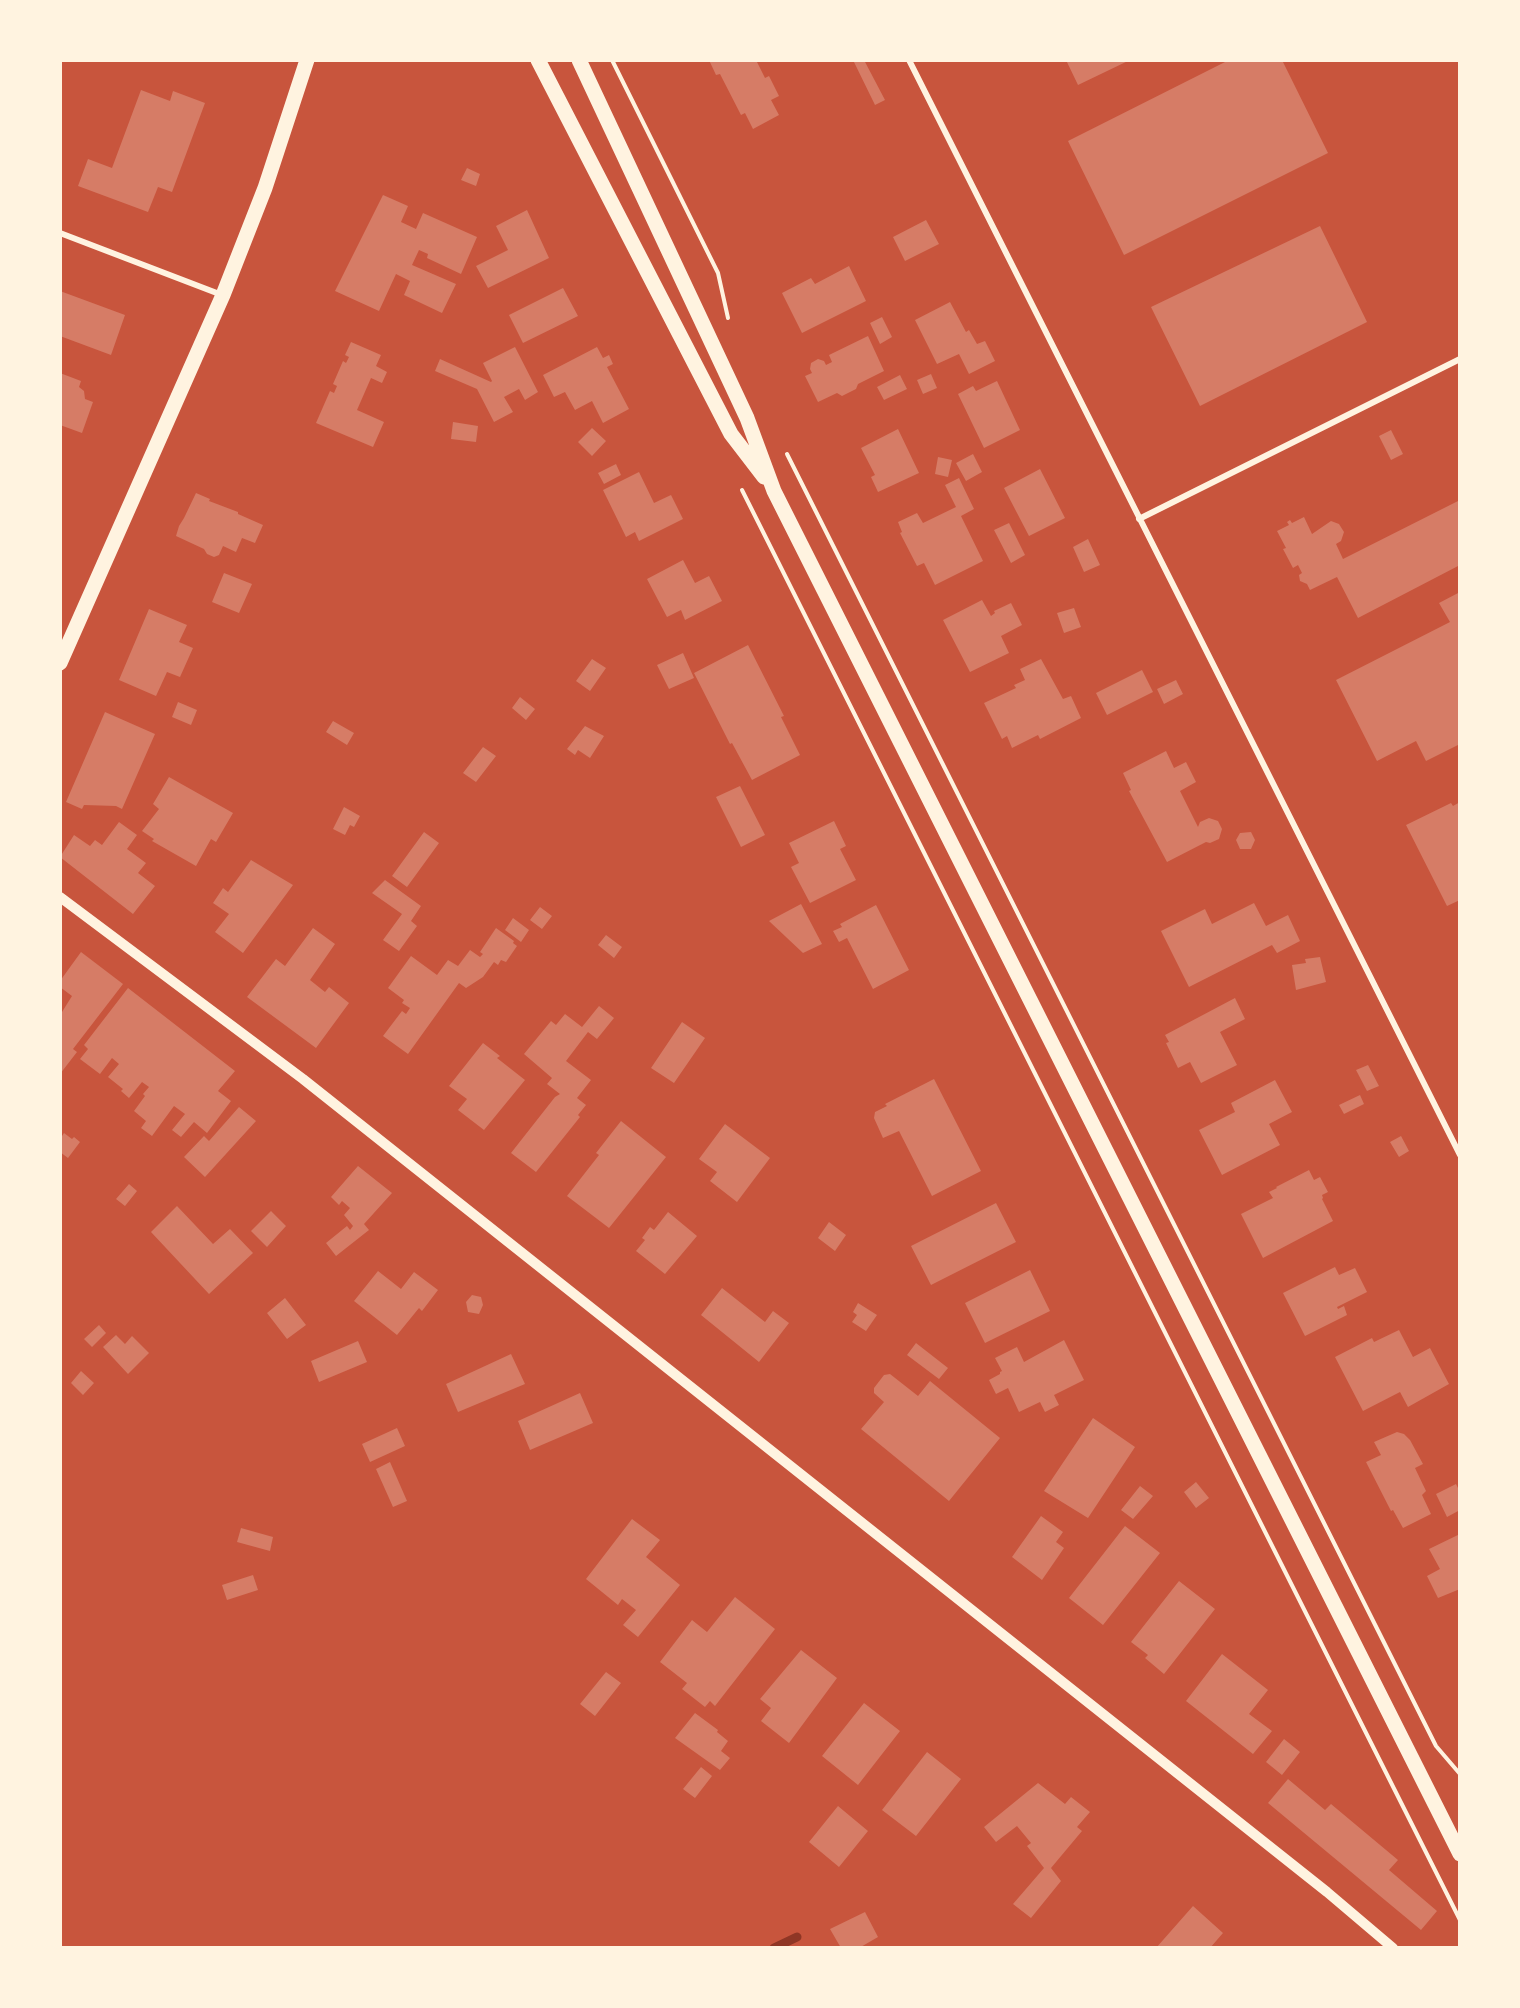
<!DOCTYPE html>
<html>
<head>
<meta charset="utf-8">
<style>
	body { margin:0 }
	#map { position:relative; width:1520px; height:2008px; overflow:hidden; background:#c8553d; font-family:"Playfair Display",serif }
	canvas { display:block }
	.frame { position:absolute; inset:0; border:62px solid #fff3e0; pointer-events:none }
</style>
</head>
<body>
<div id="map">
<canvas width="1520" height="2008"></canvas>
<div class="frame"></div>
</div>
<script>
const ctx = document.querySelector('canvas').getContext('2d');
ctx.lineJoin = 'round';
function stroke(path, color, width, dash) { ctx.strokeStyle = color; ctx.lineWidth = width; ctx.lineCap = dash ? 'butt' : 'round'; ctx.setLineDash(dash || []); ctx.stroke(path); }
function fill(path, color) { ctx.fillStyle = color; ctx.fill(path, 'evenodd'); }
const stream = new Path2D(`
	M774 1948 797 1937`);
const building = new Path2D(`
	M709 60H756L765 78 769 76 779 96 771 100 779 115 753 129 745 113 741 115 720 74 716 75Z
	M853 60H864L885 100 875 105Z
	M1066 60H1130L1078 85Z
	M1229 60H1282L1328 153 1124 255 1068 141Z
	M141 90 170 101 173 91 205 103 172 192 158 187 148 212 78 186 88 159 112 168Z
	M467 168 480 174 476 186 461 180Z
	M383 195 408 206 401 222 416 229 423 213 477 237 461 274 427 258 428 254 419 250 412 265 456 284 442 313 404 295 410 281 396 274 379 311 335 291Z
	M527 210 549 258 488 288 476 266 508 250 496 226Z
	M926 220 939 244 905 261 893 237Z
	M1320 226 1367 322 1200 406 1151 307Z
	M849 266 866 301 802 333 782 293 811 278 815 284Z
	M563 288 578 316 523 343 509 315Z
	M60 291 125 315 111 355 60 336Z
	M950 302 966 332 969 330 977 344 985 341 995 361 969 374 959 354 937 364 915 320Z
	M882 317 892 337 880 344 870 323Z
	M868 336 884 371 858 384 856 389 842 396 837 393 818 402 805 376 812 373 810 369 811 363 818 359 824 361 826 365 832 362 829 355Z
	M351 342 381 355 376 366 387 372 382 383 371 378 357 410 384 422 373 447 316 423 330 391 334 393 337 386 333 384 343 361 346 363 349 357 345 355Z
	M515 347 538 392 525 400 519 389 504 397 513 412 494 422 477 389 435 371 440 359 491 382 492 381 483 363Z
	M597 347 603 358 609 355 613 364 607 367 629 409 603 423 592 401 575 410 565 392 554 397 543 375Z
	M60 373 81 381 79 387 84 391 85 399 93 402 82 433 60 425Z
	M931 374 937 388 923 394 917 380Z
	M900 375 907 389 884 400 877 387Z
	M997 381 1020 430 984 448 958 394 973 386 976 391Z
	M453 422 478 426 476 442 451 439Z
	M592 428 606 441 592 456 578 442Z
	M898 429 919 473 878 492 871 477 875 475 861 448Z
	M1391 430 1403 454 1391 460 1379 436Z
	M973 454 982 472 966 481 956 463Z
	M938 457 952 460 948 477 935 474Z
	M616 464 621 475 604 484 598 473Z
	M1040 469 1065 518 1029 536 1004 488Z
	M639 472 654 503 671 495 683 519 639 541 635 532 626 537 603 490Z
	M959 478 974 509 961 516 983 561 935 585 924 563 917 566 900 533 902 532 898 522 917 513 923 523 956 507 945 485Z
	M196 493 210 499 209 501 238 512V514L263 525 255 543 242 538 236 552 223 546 219 555 214 557 207 554 204 549 176 536 179 526 184 518Z
	M1460 500V565L1358 618 1337 577 1310 590 1307 584 1300 581 1299 575 1302 573 1298 565 1293 568 1283 549 1286 548 1277 531 1289 525 1287 522 1290 520 1292 523 1304 517 1312 534 1331 521 1339 524 1344 532 1341 541 1336 544 1343 559Z
	M1009 523 1025 555 1011 563 994 530Z
	M1088 539 1100 565 1084 572 1073 547Z
	M683 560 695 583 709 576 722 601 685 620 681 610 667 617 647 579Z
	M224 573 252 584 239 613 212 602Z
	M1460 592V744L1426 761 1416 741 1377 761 1336 680 1450 622 1439 603Z
	M982 600 991 616 995 613 994 611 1011 603 1022 625 1001 636 1009 653 970 672 943 620Z
	M1074 608 1081 627 1064 633 1057 613Z
	M149 609 187 625 179 642 193 648 180 677 167 672 156 696 119 680Z
	M748 645 784 716 781 717 800 755 752 780 732 743 730 744 694 673Z
	M683 653 694 678 669 689 657 665Z
	M592 659 606 668 590 691 576 681Z
	M1041 659 1063 699 1071 696 1081 718 1040 739 1038 735 1012 748 1007 736 1002 739 984 703 1016 688 1014 685 1025 680 1020 669Z
	M1142 670 1153 692 1107 715 1096 693Z
	M1176 680 1183 694 1164 704 1157 689Z
	M520 697 535 709 526 720 512 708Z
	M178 702 197 710 191 725 172 717Z
	M105 712 155 734 122 809 116 806 84 805 82 809 66 802Z
	M333 721 354 733 347 745 326 732Z
	M585 726 604 736 590 758 578 750 575 755 567 749Z
	M483 747 496 756 476 782 463 773Z
	M1166 751 1174 768 1186 762 1196 782 1180 791 1198 827 1200 822 1209 818 1218 821 1222 829 1219 839 1210 843 1206 842 1167 862 1129 791 1131 790 1123 773Z
	M169 777 233 813 216 842 211 839 196 866 152 841 154 839 142 831 159 809 153 804Z
	M740 786 765 835 741 847 716 797Z
	M1460 802V900L1447 906 1406 825 1451 803 1453 806Z
	M344 807 360 816 354 827 350 825 345 835 333 829Z
	M834 821 846 846 840 849 856 880 810 903 791 867 799 863 789 843Z
	M119 822 137 835 127 849 146 863 138 873 155 886 133 914 60 857 74 835 90 846 95 840 102 845Z
	M424 832 439 843 407 887 392 876Z
	M1251 832 1255 840 1251 849H1240L1236 840 1240 833Z
	M251 860 293 885 243 953 215 932 229 914 213 903 223 888 228 892Z
	M385 880 421 906 411 921 417 926 399 951 383 940 402 914 372 893Z
	M1254 903 1266 926 1288 915 1300 941 1277 953 1272 945 1189 987 1161 931 1205 909 1212 924Z
	M801 904 822 944 803 953 769 921Z
	M876 905 909 970 873 989 847 938 839 942 833 931 842 927 840 924Z
	M540 907 552 916 542 929 530 920Z
	M513 918 529 930 521 942 505 930Z
	M313 928 335 944 310 980 325 992 329 987 349 1003 316 1048 247 997 276 959 285 966Z
	M496 928 514 941 513 943 517 946 506 962 501 960 498 965 494 962 483 977 466 988 459 983 408 1054 383 1036 402 1011 406 1014 410 1008 402 1003 404 1000 388 988 411 956 437 975 448 960 458 966 470 950 480 957 483 954 480 952Z
	M606 935 622 947 614 958 598 945Z
	M81 952 123 984 73 1049 77 1052 60 1074V1010L62 1012 72 996 60 987V981Z
	M1320 957 1326 982 1296 990 1292 965 1306 963 1305 959Z
	M128 988 235 1071 218 1091 231 1101 207 1133 194 1122 181 1137 172 1130 185 1114 174 1106 152 1136 141 1128 146 1121 134 1111 145 1096 143 1094 149 1087 142 1082 129 1098 121 1091 123 1089 108 1077 119 1064 112 1058 100 1074 80 1059 88 1049 84 1045Z
	M1235 998 1245 1019 1220 1032 1237 1065 1201 1083 1190 1062 1178 1068 1166 1043 1169 1042 1165 1035Z
	M599 1006 614 1018 597 1039 588 1032 566 1061 591 1080 577 1098 586 1105 578 1115 580 1117 536 1172 511 1153 555 1097 560 1094 547 1084 552 1078 524 1054 551 1021 556 1025 565 1014 582 1027Z
	M682 1022 705 1038 674 1083 651 1068Z
	M483 1043 500 1056 497 1058 525 1080 484 1130 458 1110 467 1099 449 1086Z
	M1368 1065 1379 1086 1367 1091 1356 1070Z
	M934 1079 981 1171 932 1196 899 1131 883 1138 874 1118 875 1112 887 1106 885 1104Z
	M1275 1080 1292 1112 1269 1124 1280 1145 1222 1175 1199 1130 1235 1112 1231 1103Z
	M1360 1095 1364 1104 1344 1114 1339 1105Z
	M239 1107 256 1121 205 1177 184 1157 204 1136 209 1141Z
	M621 1121 666 1157 609 1228 567 1196 599 1155 596 1153Z
	M725 1124 770 1158 737 1202 710 1181 717 1172 699 1159Z
	M64 1133 72 1139 74 1137 80 1142 68 1158 60 1152V1139Z
	M1401 1136 1409 1151 1399 1157 1390 1142Z
	M358 1166 392 1193 364 1224 369 1230 336 1256 326 1243 347 1226 350 1230 353 1226 344 1215 350 1208 342 1201 339 1205 331 1197Z
	M1309 1170 1314 1180 1320 1177 1328 1192 1322 1195 1323 1198 1322 1199 1333 1221 1263 1258 1241 1214 1273 1198 1269 1192 1277 1188 1276 1187Z
	M129 1184 137 1191 125 1206 116 1199Z
	M996 1203 1016 1242 931 1285 911 1246Z
	M177 1206 213 1244 230 1229 253 1253 209 1294 151 1232Z
	M271 1211 286 1226 267 1247 251 1231Z
	M668 1212 697 1236 665 1274 636 1251 645 1240 642 1238 650 1227 654 1230Z
	M829 1222 846 1235 835 1251 818 1238Z
	M1335 1267 1339 1275 1355 1268 1367 1292 1337 1307 1338 1309 1344 1306 1347 1315 1305 1336 1283 1293Z
	M1030 1270 1050 1311 985 1343 965 1303Z
	M378 1271 401 1289 414 1272 438 1290 422 1311 419 1308 397 1335 354 1301Z
	M722 1288 765 1322 773 1311 789 1323 759 1362 701 1315Z
	M472 1295 481 1297 483 1305 479 1314 468 1312 466 1302Z
	M285 1298 306 1325 287 1339 267 1313Z
	M858 1303 877 1315 866 1331 852 1322 857 1315 853 1312Z
	M99 1325 106 1333 92 1347 84 1339Z
	M1399 1330 1413 1357 1430 1348 1449 1384 1408 1407 1400 1392 1363 1411 1335 1357 1372 1338 1374 1342Z
	M116 1335 125 1344 132 1336 149 1353 128 1374 103 1347Z
	M1064 1340 1084 1380 1054 1395 1059 1405 1045 1412 1040 1402 1019 1412 1008 1388 996 1394 989 1380 1000 1374V1372L1002 1371 995 1358 1017 1347 1024 1362Z
	M358 1341 367 1362 319 1382 311 1361Z
	M916 1343 948 1368 939 1379 907 1355Z
	M511 1354 525 1384 458 1412 446 1384Z
	M81 1371 94 1383 83 1395 71 1383Z
	M890 1374 918 1396 930 1381 1000 1438 949 1501 861 1429 884 1402 874 1393V1388L884 1375Z
	M580 1393 593 1423 530 1450 518 1421Z
	M1093 1418 1135 1447 1088 1518 1044 1491Z
	M397 1428 405 1446 370 1462 362 1444Z
	M1397 1432 1404 1434 1410 1440 1423 1464 1415 1468 1426 1491 1422 1495 1431 1514 1403 1528 1393 1510 1391 1511 1366 1462 1381 1455 1374 1442Z
	M390 1462 407 1501 393 1507 376 1469Z
	M1196 1482 1209 1498 1196 1508 1184 1492Z
	M1456 1484 1460 1492V1510L1447 1517 1436 1494Z
	M1140 1486 1153 1496 1133 1519 1121 1510Z
	M1041 1516 1063 1532 1056 1542 1064 1548 1042 1580 1012 1557Z
	M632 1519 660 1540 646 1557 680 1585 638 1637 623 1625 636 1610 622 1599 618 1605 586 1579Z
	M1125 1526 1160 1553 1103 1625 1069 1598Z
	M241 1528 273 1537 270 1551 237 1542Z
	M1460 1534V1589L1438 1598 1427 1576 1440 1569 1429 1549Z
	M253 1575 258 1590 227 1600 222 1585Z
	M1179 1581 1215 1609 1164 1674 1145 1658 1148 1655 1131 1642Z
	M735 1597 775 1629 715 1706 710 1701 705 1707 682 1689 687 1683 660 1662 692 1620 707 1632Z
	M801 1650 837 1678 789 1743 761 1721 771 1708 760 1699Z
	M1222 1654 1268 1690 1249 1714 1272 1731 1253 1754 1186 1701Z
	M606 1672 621 1683 595 1716 580 1704Z
	M864 1703 900 1731 858 1785 822 1756Z
	M695 1713 718 1730 717 1732 728 1741 721 1751 730 1758 720 1770 675 1738Z
	M1284 1739 1300 1752 1282 1775 1266 1762Z
	M927 1752 961 1779 916 1836 882 1810Z
	M701 1767 712 1776 695 1798 683 1789Z
	M1288 1779 1325 1810 1331 1804 1398 1860 1389 1870 1437 1911 1421 1930 1268 1803Z
	M1038 1783 1065 1804 1071 1797 1090 1812 1077 1827 1082 1831 1051 1868 1061 1881 1031 1918 1013 1904 1044 1868 1027 1846 1031 1843 1017 1826 996 1842 984 1827Z
	M838 1806 868 1831 839 1867 809 1842Z
	M1193 1906 1223 1933 1210 1948H1156Z
	M865 1912 878 1937 859 1948H841L830 1929Z`);
const path = new Path2D(`
	M612 60 718 273 728 318
	M787 454 1436 1746 1460 1774
	M742 490 1460 1920`);
const minor = new Path2D(`
	M909 60 1460 1155
	M60 233 222 295
	M1139 519 1460 359`);
const tertiary = new Path2D(`
	M60 897 303 1079 1327 1892 1393 1948`);
const primary = new Path2D(`
	M538 60 731 434 764 477
	M579 60 747 418 774 491 1460 1854
	M60 663 223 295 265 188 307 60`);
stroke(stream, '#8f3625', 9);
fill(building, '#d67c66');
stroke(path, '#fff3e0', 4);
stroke(minor, '#fff3e0', 6);
stroke(tertiary, '#fff3e0', 10);
stroke(primary, '#fff3e0', 15);
</script>
</body>
</html>
